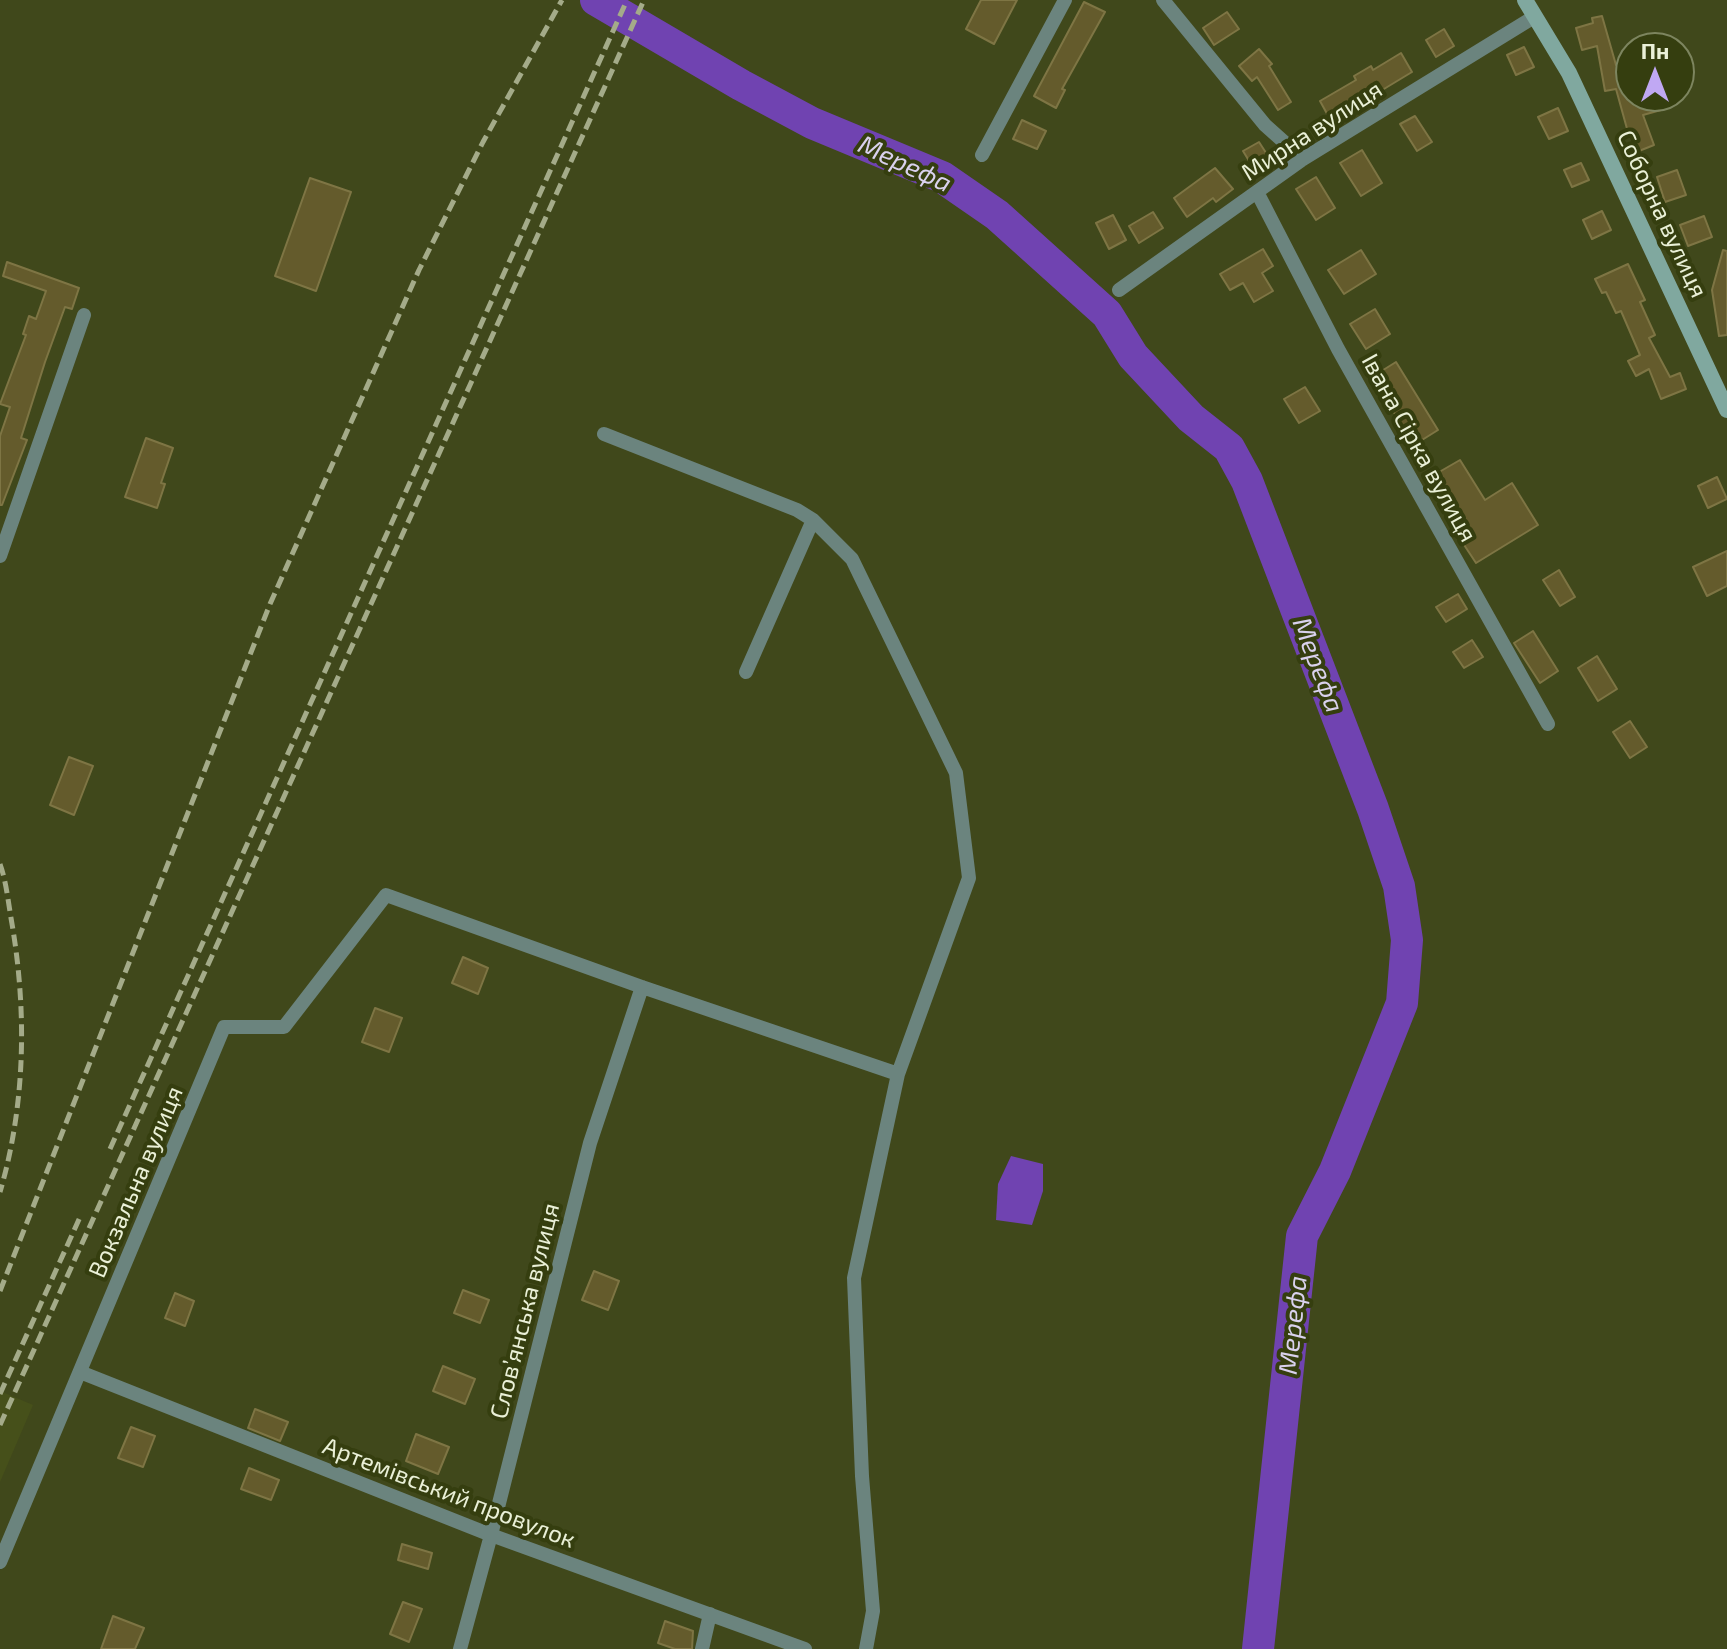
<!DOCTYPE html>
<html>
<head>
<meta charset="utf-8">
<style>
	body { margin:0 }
	#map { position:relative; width:1727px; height:1649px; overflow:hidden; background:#40481b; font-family:"Exo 2",sans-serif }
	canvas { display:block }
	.north { position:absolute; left:1615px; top:32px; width:80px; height:80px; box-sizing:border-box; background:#353e0f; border:2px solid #7d855f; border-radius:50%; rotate:0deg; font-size:22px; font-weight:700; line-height:32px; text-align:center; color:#eaf0d7 }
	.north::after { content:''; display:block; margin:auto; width:28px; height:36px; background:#c0a8f3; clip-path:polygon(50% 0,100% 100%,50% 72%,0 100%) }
</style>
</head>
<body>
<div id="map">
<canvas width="1727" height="1649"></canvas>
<div class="north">Пн</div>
</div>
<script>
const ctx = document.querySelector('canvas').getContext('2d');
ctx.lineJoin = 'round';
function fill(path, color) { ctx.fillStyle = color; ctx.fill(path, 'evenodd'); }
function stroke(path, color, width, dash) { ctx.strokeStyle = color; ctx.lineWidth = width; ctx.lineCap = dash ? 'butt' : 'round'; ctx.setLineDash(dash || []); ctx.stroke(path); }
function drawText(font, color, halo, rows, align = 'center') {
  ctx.font = font + ' "Exo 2",sans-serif'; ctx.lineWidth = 8; ctx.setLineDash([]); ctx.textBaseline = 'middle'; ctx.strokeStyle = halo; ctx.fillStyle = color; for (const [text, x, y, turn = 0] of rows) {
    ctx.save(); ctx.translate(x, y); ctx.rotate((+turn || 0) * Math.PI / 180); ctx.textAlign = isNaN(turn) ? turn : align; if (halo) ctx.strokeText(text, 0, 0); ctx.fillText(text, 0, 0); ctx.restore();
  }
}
const built = new Path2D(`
	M0 1391 33 1405 0 1482Z`);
const water = new Path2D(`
	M1011 1156 1043 1164V1191L1032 1225 996 1220 998 1184Z`);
const river = new Path2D(`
	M596 0 741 85 812 123 942 177 997 215 1107 314 1133 356 1191 418 1229 448 1247 481 1373 809 1399 886 1407 940 1402 1003 1335 1171 1302 1236 1258 1649`);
const building = new Path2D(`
	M981 0H1017L994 44 966 29Z
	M1084 2 1105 12 1062 89 1065 90 1056 108 1034 96Z
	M1227 12 1239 29 1214 45 1203 28Z
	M1602 16 1616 65 1626 63 1633 103 1658 97 1661 110 1643 115 1654 145 1639 151 1634 135 1629 136 1616 89 1605 91 1597 46 1582 50 1576 28 1593 23 1592 18Z
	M1444 29 1454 46 1436 57 1426 40Z
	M1524 47 1534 67 1516 75 1507 55Z
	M1259 49 1272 64 1269 66 1291 102 1278 110 1257 77 1252 81 1239 66Z
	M1401 53 1412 72 1331 121 1320 101 1356 80 1354 76 1371 66 1373 70Z
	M1558 108 1568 131 1549 139 1538 117Z
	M1415 116 1432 142 1417 151 1400 124Z
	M1022 120 1046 131 1037 149 1013 139Z
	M1259 142 1270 159 1254 169 1243 151Z
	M1362 150 1382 183 1361 196 1340 163Z
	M1581 163 1589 180 1572 187 1564 170Z
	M1215 168 1233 189 1216 202 1213 198 1187 217 1174 198Z
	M1677 170 1686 195 1665 202 1657 177Z
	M1316 177 1335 208 1316 220 1296 189Z
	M310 178 351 192 316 291 275 276Z
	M1602 211 1611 230 1592 239 1583 220Z
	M1153 212 1163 228 1139 243 1129 226Z
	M1113 215 1126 240 1109 249 1096 223Z
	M1704 216 1712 237 1688 246 1680 225Z
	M1263 249 1273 266 1262 273 1273 291 1254 302 1243 283 1230 290 1220 274Z
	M1361 250 1376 274 1344 294 1328 270Z
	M1723 250 1727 251V335L1719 336 1712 290Z
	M7 262 79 288 72 309 65 307 45 362 21 438 27 440 2 505H0V436L10 407 0 404 26 335 23 334 29 316 36 319 46 291 3 276Z
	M1628 264 1645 300 1640 302 1655 335 1649 338 1670 377 1680 373 1686 389 1661 399 1649 369 1636 376 1628 361 1640 355 1621 311 1616 313 1606 292 1602 293 1595 279Z
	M1375 309 1390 334 1366 349 1350 324Z
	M1396 362 1438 430 1414 445 1372 377Z
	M1305 387 1320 411 1299 423 1284 399Z
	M146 438 173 448 161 483 165 484 157 508 125 497Z
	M1460 460 1485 500 1512 483 1538 525 1476 563 1449 522 1460 516 1434 475Z
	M1717 477 1727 499 1708 508 1698 486Z
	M1727 551V586L1707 596 1693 567Z
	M1559 570 1575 597 1560 606 1543 580Z
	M1458 594 1467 609 1446 622 1436 607Z
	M1533 631 1558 671 1540 683 1514 643Z
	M1472 640 1483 657 1464 668 1453 652Z
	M1597 656 1617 689 1598 701 1578 668Z
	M1630 721 1647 747 1630 758 1613 732Z
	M69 757 93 766 74 815 50 805Z
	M463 957 488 968 478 994 452 983Z
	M375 1008 402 1018 389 1052 362 1042Z
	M594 1271 619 1281 608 1310 582 1300Z
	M463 1290 489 1300 480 1323 454 1313Z
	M175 1293 194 1301 185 1326 165 1318Z
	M443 1366 475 1379 465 1404 433 1391Z
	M255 1409 288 1422 280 1441 248 1428Z
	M131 1427 155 1436 143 1467 118 1458Z
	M416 1434 449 1447 438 1474 406 1461Z
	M249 1468 279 1480 271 1500 241 1489Z
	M402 1544 432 1553 428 1569 398 1560Z
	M403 1602 422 1609 409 1642 390 1634Z
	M113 1616 144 1628 135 1649H101Z
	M665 1621 693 1631 692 1649H675L658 1643Z`);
const street = new Path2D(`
	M1163 0 1265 125 1303 159
	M982 155 1065 0
	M1257 192 1338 349 1548 724
	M1119 290 1303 159 1534 17
	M604 434 797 510 813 520 852 559 956 773 969 878 898 1074 854 1278 862 1476 873 1611 866 1649
	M0 556 84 315
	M746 672 813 520
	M80 1372 491 1535 805 1649
	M0 1562 224 1027H284L386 895 642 987 898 1074
	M460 1649 491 1535 590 1143 642 987
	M702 1649 710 1614`);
const secondary = new Path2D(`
	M1525 0 1569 73 1727 410`);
const rail = new Path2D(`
	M0 864C6 881 8 900 11 918 27 1008 26 1103 0 1192
	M110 1149 627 0
	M0 1291 270 604 419 270 483 142 562 0
	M0 1394 81 1215
	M0 1425 644 0`);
const streetNames = [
	["Мирна вулиця",1312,131,-33],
	["Соборна вулиця",1662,214,65],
	["Івана Сірка вулиця",1419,448,61],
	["Вокзальна вулиця",136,1182,-67],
	["Слов’янська вулиця",525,1311,-76],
	["Артемівський провулок",449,1493,21]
];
const waterNames = [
	["Мерефа",905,164,25],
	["Мерефа",1318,665,69],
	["Мерефа",1293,1325,-84]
];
fill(built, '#46501a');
fill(water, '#7043b1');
stroke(river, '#7043b1', 32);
fill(building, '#645b2c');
stroke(building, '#7e7544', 2);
stroke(street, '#6b847e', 14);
stroke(secondary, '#80a89f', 16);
stroke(rail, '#a4ab89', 5, [12, 6]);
drawText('24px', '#eaf0d7', '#353e0f', streetNames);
drawText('italic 26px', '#d9d1ed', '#353e0f', waterNames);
</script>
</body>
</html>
